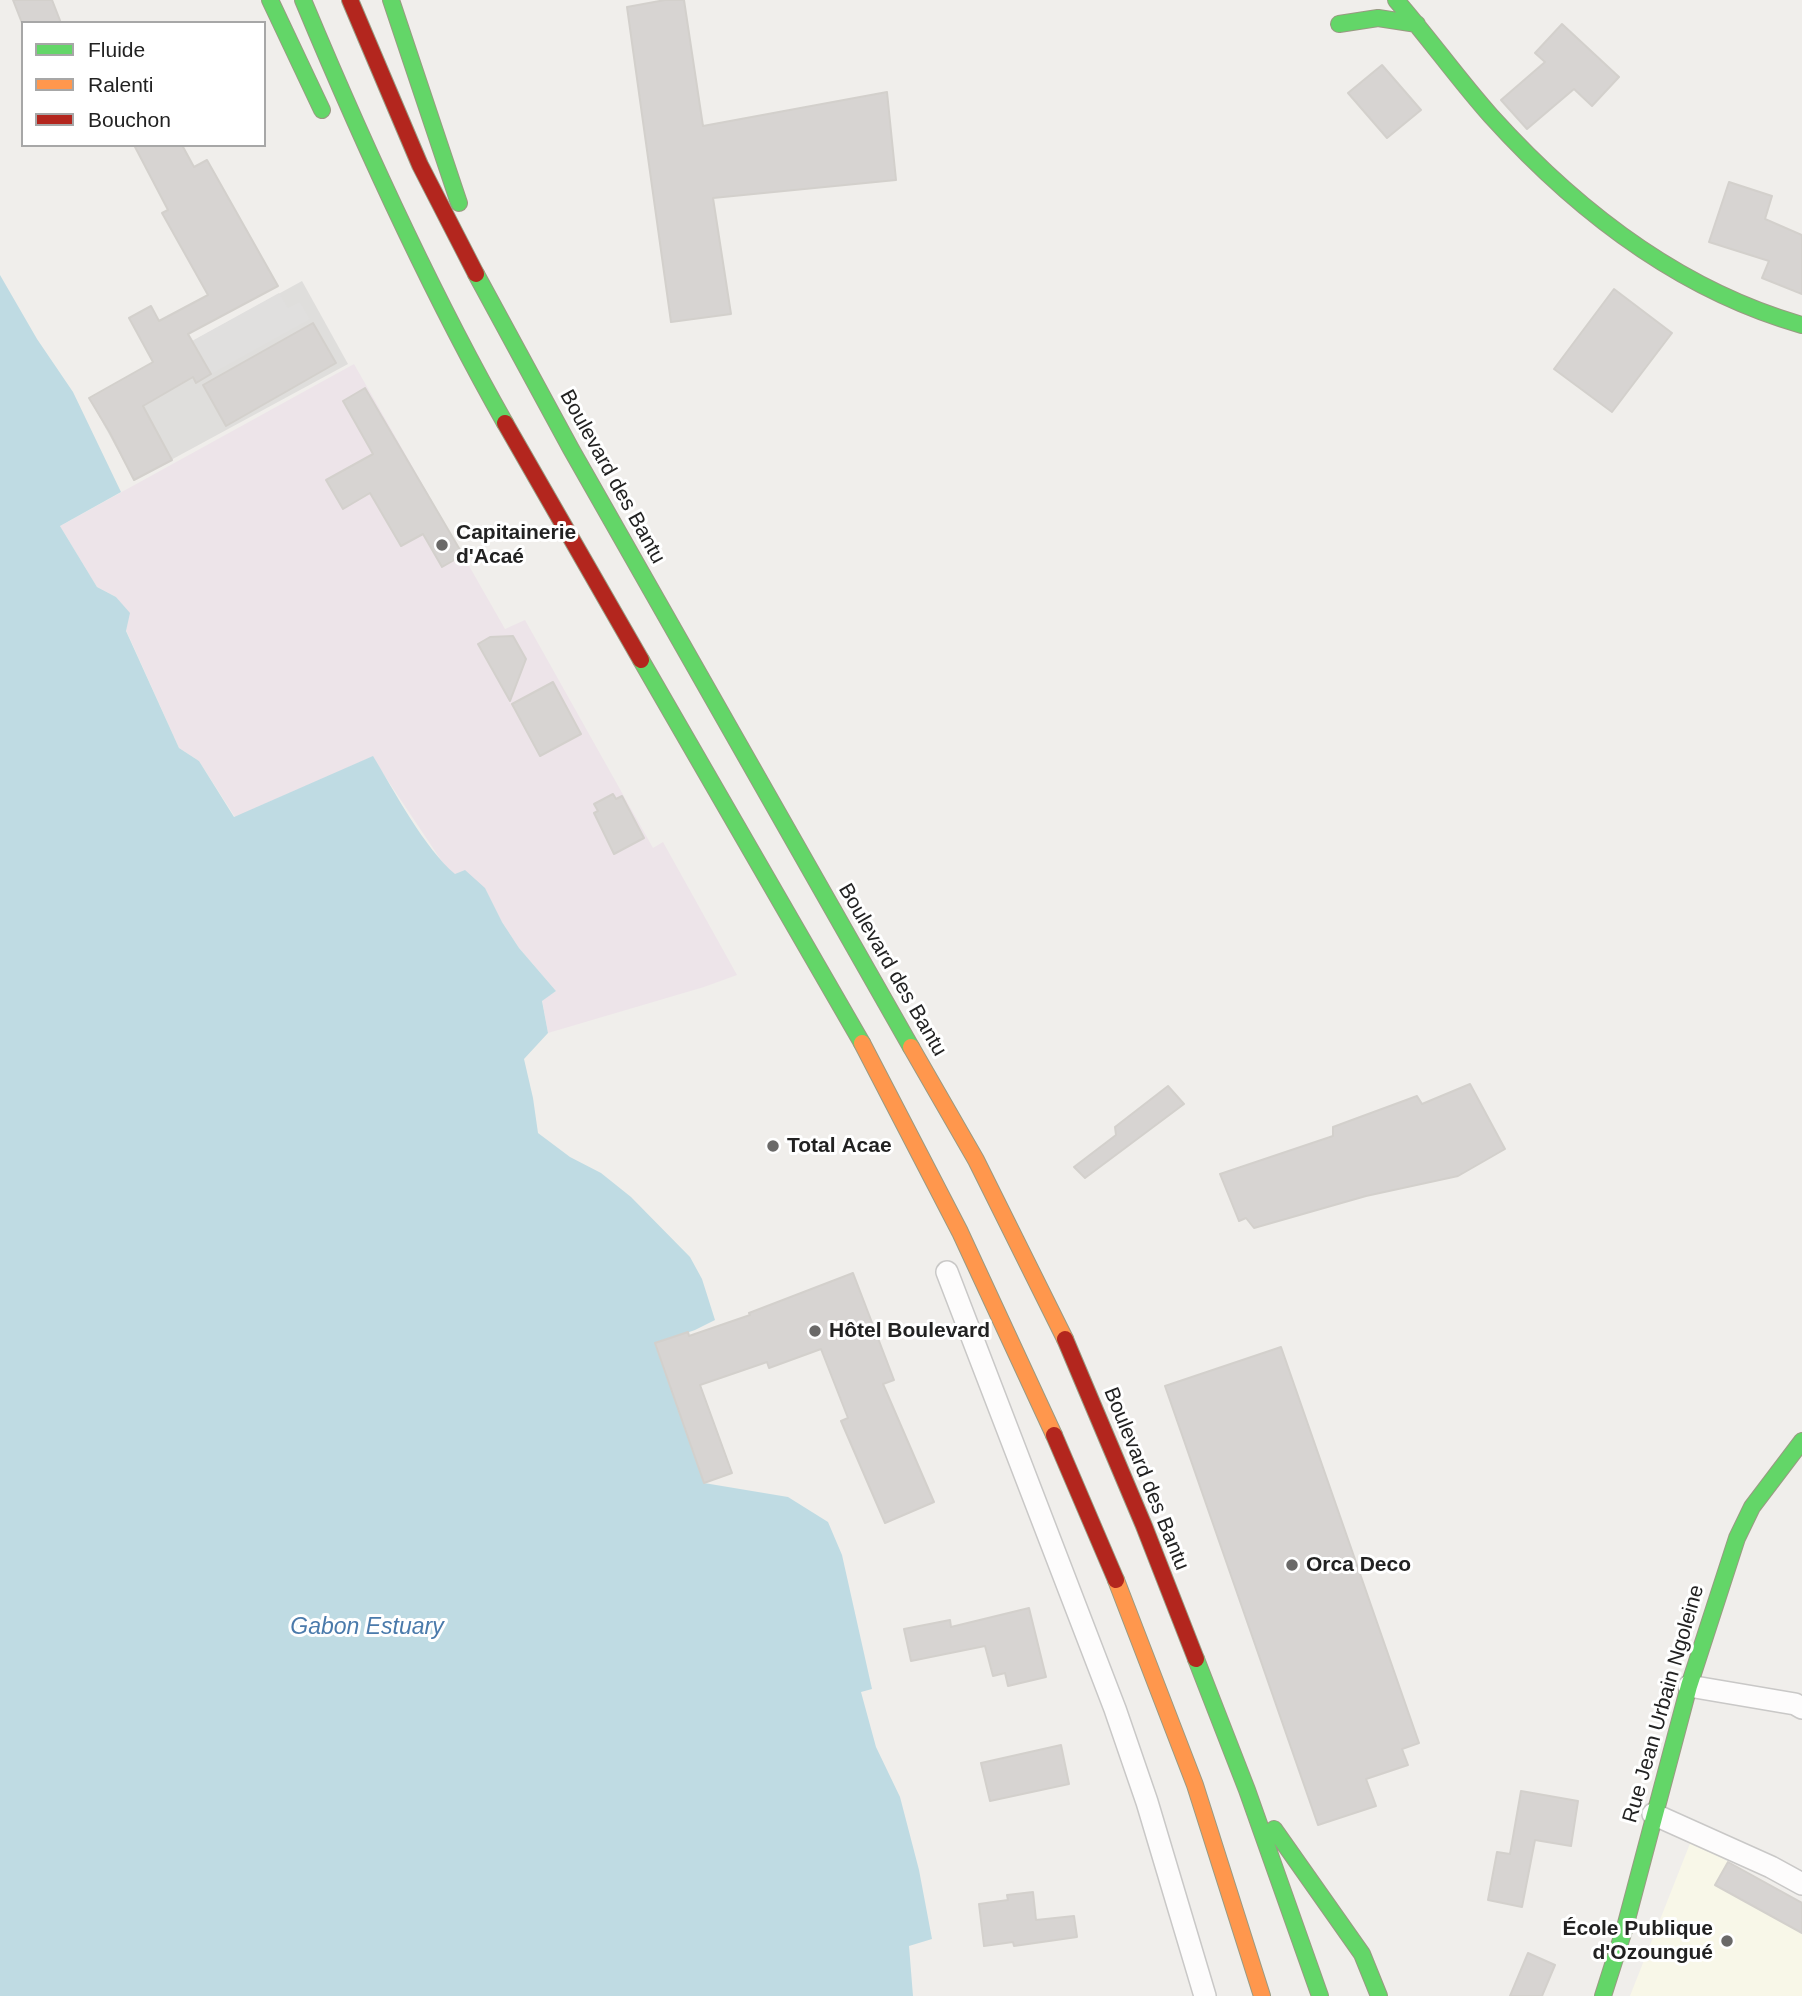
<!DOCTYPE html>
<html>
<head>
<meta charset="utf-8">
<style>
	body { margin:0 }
	#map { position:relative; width:1802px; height:1996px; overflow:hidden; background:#f0eeeb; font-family:Helvetica,sans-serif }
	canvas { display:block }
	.legend { position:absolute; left:21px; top:21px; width:245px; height:126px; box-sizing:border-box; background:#fff; border:2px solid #a7a7a7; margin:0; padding:9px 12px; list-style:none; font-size:21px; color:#222 }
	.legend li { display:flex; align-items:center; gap:14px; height:35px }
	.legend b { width:35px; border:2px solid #a7a7a7 }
</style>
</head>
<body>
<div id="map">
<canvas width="1802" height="1996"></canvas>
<ul class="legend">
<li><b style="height:9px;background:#63d668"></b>Fluide</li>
<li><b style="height:9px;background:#ff974d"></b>Ralenti</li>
<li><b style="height:9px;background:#b3261e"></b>Bouchon</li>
</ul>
</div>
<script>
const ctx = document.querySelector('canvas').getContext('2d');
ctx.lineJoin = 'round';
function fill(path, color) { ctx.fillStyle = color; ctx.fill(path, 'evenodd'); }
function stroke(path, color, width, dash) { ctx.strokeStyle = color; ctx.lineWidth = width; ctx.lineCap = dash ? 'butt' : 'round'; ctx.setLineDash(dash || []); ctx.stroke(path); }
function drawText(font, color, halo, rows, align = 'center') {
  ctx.font = font + ' Helvetica,sans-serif'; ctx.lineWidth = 6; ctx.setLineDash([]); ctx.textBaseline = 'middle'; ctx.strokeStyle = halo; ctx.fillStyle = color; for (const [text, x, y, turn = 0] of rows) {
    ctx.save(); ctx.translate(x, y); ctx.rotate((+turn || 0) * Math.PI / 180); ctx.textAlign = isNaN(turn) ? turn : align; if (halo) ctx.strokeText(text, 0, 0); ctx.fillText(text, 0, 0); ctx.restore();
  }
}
const residential = new Path2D(`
	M302 281 348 364 134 480 89 398Z`);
const industrial = new Path2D(`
	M354 364 505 629 525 620 653 848 663 842 737 975 704 987 548 1033 542 1000 556 991 519 948 502 922 445 866 372 757 235 817 199 761 179 748 126 630 129 614 116 597 97 587 60 526Z`);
const education = new Path2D(`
	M1691 1841 1802 1903V1996H1630Z`);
const parking = new Path2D(`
	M279 293 288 308 300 302 310 319 211 374 192 341Z`);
const water = new Path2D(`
	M0 275 37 339 73 392 121 492 60 526 97 587 116 597 130 613 126 631 179 748 199 761 234 817 373 756C394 791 425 849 455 874L465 870 485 888 502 922 519 948 556 991 542 1001 548 1033 524 1059 533 1098 538 1133 570 1157 601 1173 631 1197 690 1257 702 1279 715 1320 695 1330 655 1344 704 1483 788 1497 828 1522 842 1555 872 1689 861 1692 876 1747 900 1797 919 1870 932 1939 909 1946 913 1996H0Z`);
const building = new Path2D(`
	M13 0H52L61 23H22Z
	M665 0H684L703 126 887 92 896 180 713 198 731 314 671 322 627 7Z
	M1562 24 1619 77 1592 106 1574 89 1527 129 1501 100 1545 62 1535 53Z
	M1382 65 1421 110 1387 138 1348 93Z
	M134 145H182L194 167 207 160 278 286 188 334 211 374 196 383 193 377 143 406 172 460 134 480 110 433 89 398 153 362 129 318 151 306 159 321 208 295 162 213 168 210Z
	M1729 182 1772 196 1765 219 1802 235V294L1762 278 1769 261 1709 242Z
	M1614 289 1672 333 1612 412 1554 369Z
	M313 323 336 363 226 426 203 385Z
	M365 388 463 555 442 567 423 534 401 546 370 493 343 509 326 480 373 454 343 401Z
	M513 636 526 659 510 701 478 644 490 637Z
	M553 682 581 734 540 756 512 704Z
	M613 794 616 799 622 796 644 838 614 854 594 813 598 811 594 804Z
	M1470 1084 1505 1149 1458 1176 1366 1196 1254 1228 1246 1218 1239 1221 1220 1174 1333 1136V1127L1417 1096 1422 1104Z
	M1168 1086 1184 1104 1085 1178 1074 1167 1116 1135 1115 1127Z
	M853 1273 894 1380 883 1384 934 1502 885 1523 841 1421 848 1418 821 1349 769 1368 767 1362 700 1385 732 1473 704 1483 655 1343 688 1332 689 1336 750 1315 749 1313Z
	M1281 1347 1419 1743 1402 1749 1408 1765 1366 1779 1376 1806 1318 1825 1165 1386Z
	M1029 1608 1046 1677 1008 1686 1005 1673 993 1676 985 1646 911 1661 904 1629 950 1620 951 1627Z
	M1061 1745 1069 1784 990 1801 981 1763Z
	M1521 1791 1578 1801 1571 1846 1535 1840 1522 1907 1488 1900 1497 1852 1510 1854Z
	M1728 1862 1802 1903V1933L1715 1885Z
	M1033 1892 1036 1920 1074 1916 1077 1937 1014 1946 1013 1942 984 1946 979 1904 1008 1900 1007 1895Z
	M1528 1953 1555 1965 1542 1996H1510Z`);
const street = new Path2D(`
	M947 1272 1115 1709 1147 1802 1205 1996
	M1689 1686 1795 1704 1802 1708
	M1653 1814 1771 1867 1802 1884`);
const fast = new Path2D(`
	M270 0 322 110
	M303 0C363 144 428 287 505 423
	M391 0 459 203
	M1396 0C1429 38 1458 79 1491 116 1575 209 1679 290 1802 325
	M1339 24 1378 18 1417 24
	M476 274 571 449 911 1047
	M641 660 862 1043
	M1196 1659 1247 1790 1320 1996
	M1274 1829 1362 1954 1379 1996
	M1603 1996 1625 1927 1689 1686 1737 1538 1752 1507 1802 1441`);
const slow = new Path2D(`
	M862 1043 960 1232 1054 1435
	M911 1047 976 1160 1065 1339
	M1116 1580 1195 1785 1262 1996`);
const jam = new Path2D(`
	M350 0 420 165 476 274
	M505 423 641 660
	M1065 1339 1144 1526 1196 1659
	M1054 1435 1116 1580`);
const markers = [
	[442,545,7,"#6a6968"],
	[773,1146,7,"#6a6968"],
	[815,1331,7,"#6a6968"],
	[1292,1565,7,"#6a6968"],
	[1727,1941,7,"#6a6968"]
];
const streetNames = [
	["Boulevard des Bantu",612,477,61],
	["Boulevard des Bantu",892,970,60],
	["Boulevard des Bantu",1146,1479,68],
	["Rue Jean Urbain Ngoleine",1664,1704,-74]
];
const poiNames = [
	["Capitainerie",456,533],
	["d'Acaé",456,557],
	["Total Acae",787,1146],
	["Hôtel Boulevard",829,1331],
	["Orca Deco",1306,1565],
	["École Publique",1713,1929,"right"],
	["d'Ozoungué",1713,1953,"right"]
];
const waterNames = [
	["Gabon Estuary",367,1628]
];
fill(residential, '#dfdedc');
fill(industrial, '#ede4e9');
fill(education, '#f8f7e8');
fill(parking, '#e0dfde');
fill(water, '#bfdbe3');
fill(building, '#d7d4d2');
stroke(building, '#d3d0cc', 2);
stroke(street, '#c9c8c7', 24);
stroke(fast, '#999a82', 18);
stroke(slow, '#999a82', 18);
stroke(jam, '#999a82', 18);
stroke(street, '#fdfcfc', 21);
stroke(fast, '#63d668', 16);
stroke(slow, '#ff974d', 16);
stroke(jam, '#b3261e', 16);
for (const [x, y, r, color] of markers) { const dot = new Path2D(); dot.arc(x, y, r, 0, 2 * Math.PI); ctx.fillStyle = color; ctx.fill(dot); stroke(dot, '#fff', 2.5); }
drawText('21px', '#222', '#fff', streetNames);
drawText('bold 21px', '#222', '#fff', poiNames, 'left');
drawText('italic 23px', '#4a7aab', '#fff', waterNames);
</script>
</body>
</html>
